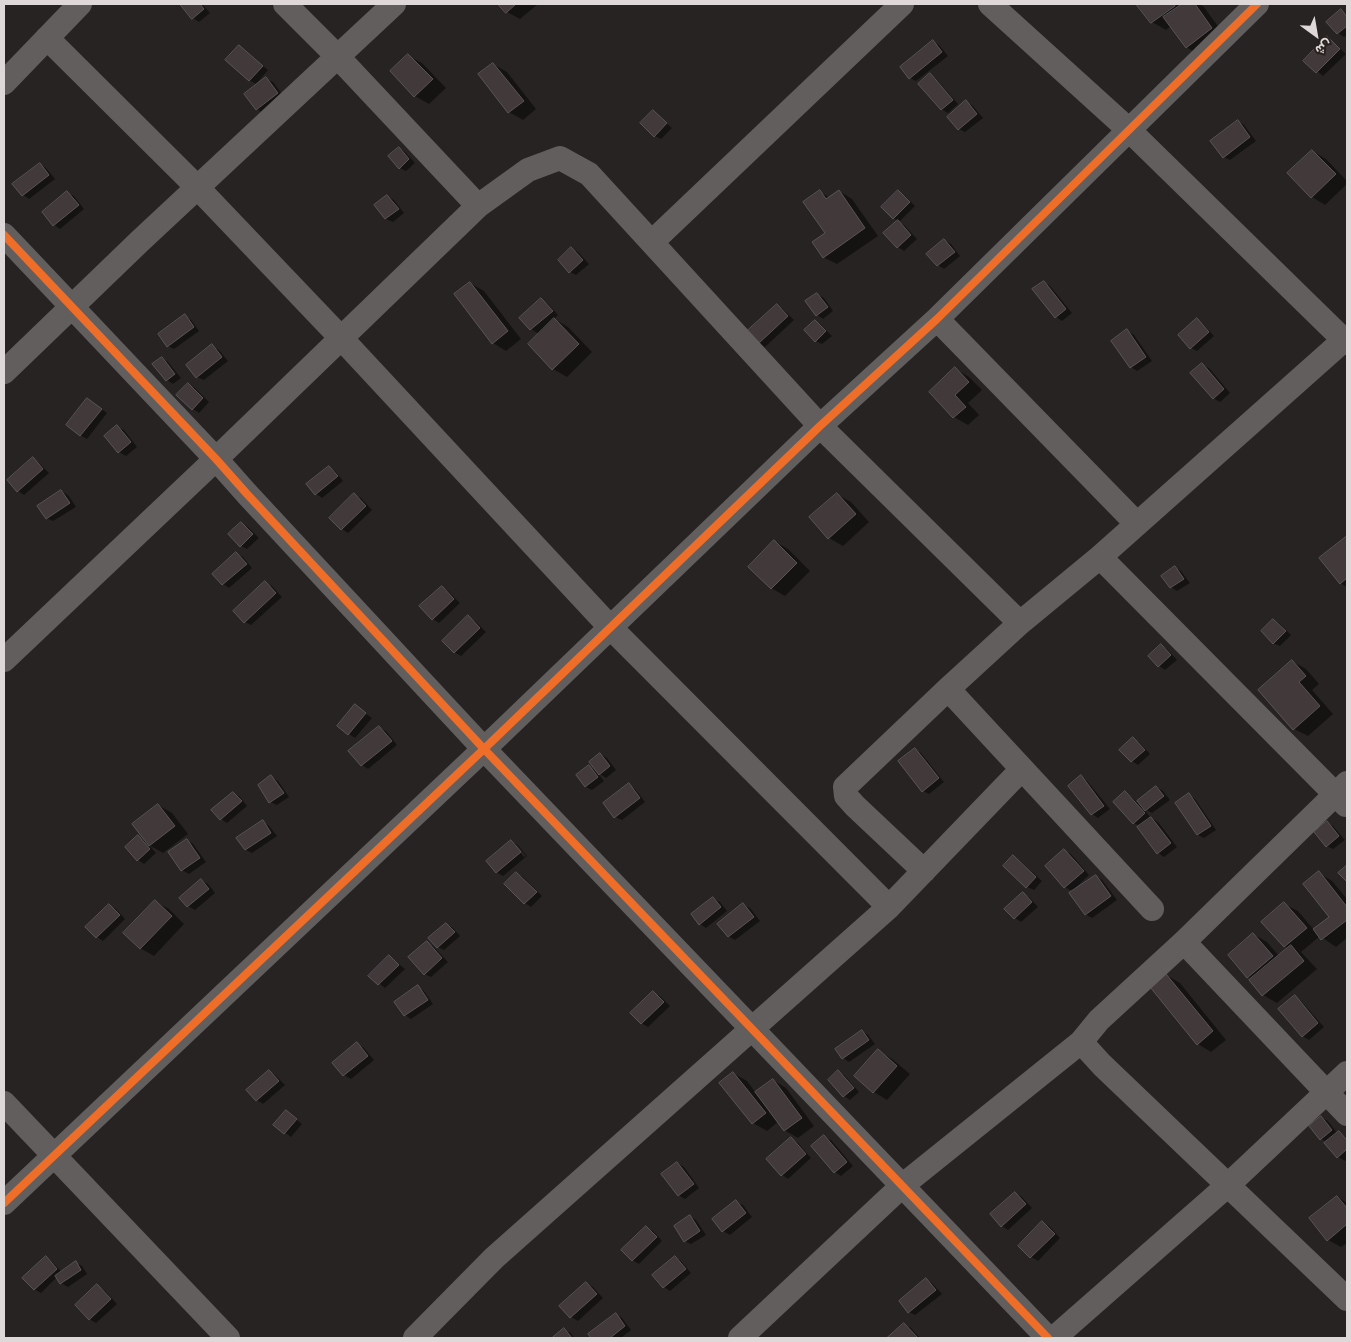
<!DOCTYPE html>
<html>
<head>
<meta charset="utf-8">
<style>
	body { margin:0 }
	#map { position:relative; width:1351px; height:1342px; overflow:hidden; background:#282323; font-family:Lato,Vazirmatn,sans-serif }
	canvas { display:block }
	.frame { position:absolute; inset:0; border:5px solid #ded9d8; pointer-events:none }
	.north { position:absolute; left:1291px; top:10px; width:50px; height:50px; -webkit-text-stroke:4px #2a2221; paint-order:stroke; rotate:148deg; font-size:14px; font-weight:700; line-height:20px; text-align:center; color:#ded9d8 }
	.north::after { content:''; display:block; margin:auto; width:18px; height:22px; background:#ded9d8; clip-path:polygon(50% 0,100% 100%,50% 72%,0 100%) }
</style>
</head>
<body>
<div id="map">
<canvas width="1351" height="1342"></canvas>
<div class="frame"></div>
<div class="north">ش</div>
</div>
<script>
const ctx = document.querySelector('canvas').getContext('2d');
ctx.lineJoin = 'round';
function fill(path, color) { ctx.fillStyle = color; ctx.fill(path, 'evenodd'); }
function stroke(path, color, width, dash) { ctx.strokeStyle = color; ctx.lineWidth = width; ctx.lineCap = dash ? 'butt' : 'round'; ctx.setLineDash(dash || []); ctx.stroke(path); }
const shadow = new Path2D(`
	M181 4H202L210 13 199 22 193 18Z
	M500 4H538L520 19 507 12Z
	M1138 4H1180L1181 5 1184 4H1199L1204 7 1225 36 1200 55 1186 47 1171 26 1166 30 1152 22Z
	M1341 11 1347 15V35L1344 37 1338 33 1328 22Z
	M1327 38 1333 42 1346 54 1323 76 1305 61Z
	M933 41 939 45 948 56 916 81 910 78Z
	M239 46 268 70 256 84 249 80Z
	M408 56 422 63 446 88 429 104 415 96 392 71Z
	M493 64 507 72 536 109 523 120 509 112Z
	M930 75 936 79 958 104 948 113 941 109Z
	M266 79 273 82 284 97 263 113 257 109Z
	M966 102 972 105 983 118 965 132 959 129Z
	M653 112 672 128 661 139 655 136Z
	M1238 121 1244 125 1256 141 1230 160 1223 157Z
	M399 148 405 152 415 163 406 171 400 168Z
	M1312 151 1326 159 1347 181V184L1325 205 1312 197Z
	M40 164 46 168 55 179 29 199 23 195Z
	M839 191 852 199 878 236 837 264 823 257 827 233 820 192 830 198Z
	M898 192 905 196 915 206 899 222 904 225 917 239 904 251 898 247 899 221 893 218Z
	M67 193 74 196 84 209 60 229 54 225Z
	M387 196 394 200 404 213 393 222 386 219 376 206Z
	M944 240 951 244 960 256 944 269 938 265Z
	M572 249 578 252 589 264 576 275 570 272Z
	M1044 282 1050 286 1072 313 1062 321 1056 317Z
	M470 283 484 291 521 339 506 351 493 343Z
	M817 294 824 298 833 311 823 319 817 315Z
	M542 300 548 304 558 315 554 319 568 327 592 352 567 377 553 369 529 344 539 334 531 329 521 318Z
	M777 305 783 309 794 320 765 347 759 343Z
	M185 316 191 320 199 331 174 349 168 346Z
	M1197 320 1203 324 1214 336 1197 351 1191 348Z
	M815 321 821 325 832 336 822 344 816 341Z
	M1128 331 1134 335 1152 361 1137 371 1131 367Z
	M212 346 219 350 228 361 204 380 197 377Z
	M162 358 168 362 181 378 173 384 167 380 154 364Z
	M1202 365 1209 368 1230 393 1220 402 1213 398Z
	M956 369 969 377 982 390 968 403 979 415 968 425 954 417 931 392Z
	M188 384 195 388 209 402 199 413 193 409Z
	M88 399 107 413 87 439 80 435Z
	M117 427 124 430 137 447 126 456 119 452 106 436Z
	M33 459 39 463 49 473 24 495 18 491Z
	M329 467 335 471 343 481 322 498 316 494Z
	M61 491 68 495 76 507 53 521 46 518Z
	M837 494 851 502 869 522 843 546 829 538Z
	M354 495 361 498 372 510 348 533 342 529 331 518Z
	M241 523 248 527 259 538 247 549 241 546Z
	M1347 537V587L1340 583 1321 558Z
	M774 541 788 549 810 571 785 596 771 588Z
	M237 554 243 557 252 568 229 588 223 584Z
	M1175 568 1181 571 1190 583 1177 591 1171 587Z
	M265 583 272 586 282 597 251 625 245 622Z
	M442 587 448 591 460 603 439 623 433 619Z
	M468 617 475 621 486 632 461 656 454 652Z
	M1274 620 1280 624 1291 635 1280 646 1273 643Z
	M1161 645 1167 649 1177 660 1165 670 1159 666Z
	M1292 661 1306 669 1319 684 1312 690 1333 714 1308 736 1294 729Z
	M355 706 372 718 355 738 349 734Z
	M379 727 386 731 397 745 368 769 362 765Z
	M1133 739 1139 742 1150 754 1138 765 1132 761 1121 750Z
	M915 749 921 753 944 782 929 794 923 791Z
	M600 754 607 758 616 770 606 778 597 772 604 781 592 790 586 787 578 776 589 767 599 772Z
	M271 777 278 781 289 797 277 805 270 802Z
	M1081 777 1087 781 1110 809 1098 818 1092 814Z
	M629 785 635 789 645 802 622 820 615 817Z
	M1156 787 1163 791 1170 800 1152 813 1144 809 1150 817 1158 822 1177 847 1164 857 1158 853 1140 826 1134 823 1115 802 1125 792 1137 802Z
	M233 793 240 797 247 806 227 823 221 819Z
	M1189 795 1195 799 1216 830 1204 838 1198 835 1176 804Z
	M158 805 172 813 188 834 163 853 149 845 156 853 144 864 138 860V837L147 842Z
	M263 822 269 826 277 836 252 853 246 850 238 839Z
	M1327 823 1333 826 1345 840 1333 849 1327 846Z
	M187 840 193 844 206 862 189 874 182 870 169 852Z
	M511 842 518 845 527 856 503 876 496 872ZM514 845H517L526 856 524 857Z
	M1064 850 1071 854 1089 875 1072 891 1065 887Z
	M1013 856 1019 860 1042 881 1034 890 1027 887Z
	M516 873 523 877 542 896 531 907 525 903 506 884Z
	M1319 873 1332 881 1347 899V938L1336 947 1320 936 1301 952 1317 969 1277 1003 1263 995 1251 980 1252 979 1248 977 1253 934 1267 942 1279 956 1288 949 1285 946 1284 904 1298 911 1314 930 1330 917Z
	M1096 876 1102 880 1117 900 1092 918 1085 914Z
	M201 880 208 884 215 893 195 910 188 906 181 898Z
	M1023 894 1029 897 1038 907 1021 922 1015 918 1006 909Z
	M713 898 720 902 727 911 706 928 700 924Z
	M156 902 169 909 184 924 154 956 140 948Z
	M743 905 750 908 760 921 735 940 728 936Z
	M109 906 116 909 125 919 103 941 97 937Z
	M446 924 453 928 460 936 444 950 438 947Z
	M427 943 433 946 448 962 431 977 424 974Z
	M389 956 405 969 385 988 370 976Z
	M1166 975 1180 983 1226 1040 1211 1052 1198 1044Z
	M418 987 424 991 433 1004 411 1019 405 1015Z
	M653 993 660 996 670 1006 648 1027 641 1023Z
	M1295 997 1301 1001 1324 1027 1309 1040 1302 1036Z
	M862 1031 868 1035 875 1044 849 1062 843 1058 837 1049Z
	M357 1044 364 1048 374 1060 351 1079 344 1075Z
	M879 1051 892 1059 910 1074 887 1100 874 1092Z
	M269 1071 275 1075 285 1085 263 1104 257 1100Z
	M838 1072 844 1075 859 1092 850 1100 844 1096 829 1080Z
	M733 1073 747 1081 756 1093 773 1080 786 1088 814 1126 798 1138 784 1130 778 1122 767 1131 753 1123 721 1083Z
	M292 1116 302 1124 291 1137 275 1125Z
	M1321 1117 1328 1121 1338 1134 1339 1132 1347 1138V1158L1345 1161 1338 1157 1326 1143 1327 1142 1321 1139Z
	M824 1137 831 1140 853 1166 841 1176 835 1172Z
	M791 1139 798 1143 811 1158 788 1179 782 1175Z
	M677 1163 684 1167 699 1188 685 1199 678 1195Z
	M1016 1193 1022 1197 1032 1208 1008 1230 1002 1226Z
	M1338 1197 1347 1203V1243L1341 1247 1328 1240Z
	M736 1202 743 1205 752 1217 730 1235 723 1231Z
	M690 1216 696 1220 706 1235 691 1244 685 1241Z
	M1042 1223 1049 1226 1060 1238 1038 1261 1031 1257 1020 1246Z
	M646 1227 653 1231 662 1241 639 1264 632 1260Z
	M675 1257 681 1261 691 1273 670 1291 664 1287Z
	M46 1258 52 1262 62 1272 76 1263 82 1266 87 1274 68 1287 61 1283 57 1277 41 1293 34 1289Z
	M927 1280 933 1284 942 1294 915 1315 909 1312Z
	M586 1283 593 1287 603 1298 578 1321 571 1317 561 1306Z
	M98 1286 104 1290 117 1304 96 1323 89 1319Z
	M616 1314 622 1318 631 1330 621 1338H593L589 1334Z
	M904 1324 911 1328 920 1338H889Z
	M564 1330 571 1333 574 1338H554Z`);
const building = new Path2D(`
	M180 4H200L204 9 192 19Z
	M498 4H516L506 13Z
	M1136 4H1174L1175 6 1151 23Z
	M1182 4H1195L1212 28 1186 48 1163 17Z
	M1341 9 1347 17V26L1337 34 1326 22Z
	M1327 36 1340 49 1316 73 1303 61Z
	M933 40 942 52 909 79 900 67Z
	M239 45 263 66 249 81 225 60Z
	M408 54 433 79 414 97 390 71Z
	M493 63 524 101 508 113 478 74Z
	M930 73 953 100 941 110 918 84Z
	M266 77 278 93 256 110 244 94Z
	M966 100 977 114 958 130 947 117Z
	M653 110 667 123 654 137 640 123Z
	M1238 120 1250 137 1223 158 1210 141Z
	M399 147 409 159 399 169 388 156Z
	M1312 150 1336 174 1311 198 1287 173Z
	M40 163 49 175 22 196 12 184Z
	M820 190 826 199 839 190 865 228 823 258 812 242 825 233 803 202Z
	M898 190 910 202 893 219 881 207Z
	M67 191 79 205 53 226 42 212Z
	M387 195 399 209 385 219 374 205Z
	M898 220 911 235 897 248 883 233Z
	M944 239 955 252 937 266 926 254Z
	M571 247 583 260 569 273 558 260Z
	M1044 281 1066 309 1055 318 1032 289Z
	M470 282 508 331 492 344 454 294Z
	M817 293 828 307 816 316 805 301Z
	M541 298 553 311 530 330 519 318Z
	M777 304 788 316 758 344 746 332Z
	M185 314 194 327 167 347 158 334Z
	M554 318 579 344 552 370 528 344Z
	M1197 318 1209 332 1190 349 1178 335Z
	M815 320 826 331 815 342 804 330Z
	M1127 329 1146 357 1130 368 1111 341Z
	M212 344 222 357 196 378 186 365Z
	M162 357 175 374 166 381 152 364Z
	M1202 363 1224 389 1213 399 1190 373Z
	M955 367 969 382 955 395 966 407 953 418 929 392Z
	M188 383 203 398 192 410 176 395Z
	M87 398 102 409 80 436 66 425Z
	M117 425 131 442 118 453 104 436Z
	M33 457 43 469 17 492 7 480Z
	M329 466 338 476 315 495 306 484Z
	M61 490 70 503 46 519 37 506Z
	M354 493 366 506 341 530 329 518Z
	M837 493 856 514 828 539 809 517Z
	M241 522 253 534 240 547 228 534Z
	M1347 536V578L1340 584 1319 558Z
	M774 540 797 563 771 589 748 567Z
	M236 552 247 564 222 585 212 574Z
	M1175 566 1184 579 1170 588 1161 576Z
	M265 581 276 593 244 623 233 611Z
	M442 586 454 599 432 620 419 606Z
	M468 615 480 628 454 653 442 641Z
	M1273 619 1286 631 1273 644 1261 631Z
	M1161 644 1171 655 1158 667 1148 656Z
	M1292 660 1306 676 1299 682 1320 706 1293 730 1258 690Z
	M355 704 366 713 348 735 337 726Z
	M379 726 392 741 361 766 348 751Z
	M1133 737 1145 750 1131 762 1119 750Z
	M915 748 939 778 922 792 898 761Z
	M600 753 610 766 599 775 589 762Z
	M589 765 598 777 585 787 576 775Z
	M271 775 284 793 269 803 258 785Z
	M1081 775 1104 806 1091 815 1068 786Z
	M629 783 640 798 614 818 603 803Z
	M1156 786 1164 796 1145 811 1137 801Z
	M1125 791 1145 813 1133 824 1113 802Z
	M233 792 242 801 220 820 211 810Z
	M1189 793 1211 826 1197 835 1175 803Z
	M158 804 175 826 149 846 132 824Z
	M1151 817 1171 843 1157 854 1137 827Z
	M263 820 271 833 245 850 236 838Z
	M1327 821 1339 836 1326 847 1314 832Z
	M138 835 150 849 137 861 125 847Z
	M187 839 200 858 181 871 168 852Z
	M511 840 521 852 496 873 486 861Z
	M1064 849 1084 871 1064 888 1045 866Z
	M1013 855 1036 877 1026 888 1003 866Z
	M1347 865V882L1338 873Z
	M1319 871 1347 907V920L1321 940 1313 929 1329 917 1303 884Z
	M516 872 537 892 524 904 504 884Z
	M1096 875 1111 896 1085 915 1069 893Z
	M201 879 209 889 187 907 179 898Z
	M1023 892 1032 902 1014 919 1004 909Z
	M713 897 721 907 699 925 691 914Z
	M155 900 172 916 140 949 123 933Z
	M1284 902 1307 928 1284 947 1261 922Z
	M743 903 754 917 728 937 717 924Z
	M109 904 120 915 96 938 85 927Z
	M446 923 455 932 437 948 428 938Z
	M1253 933 1273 956 1247 978 1228 955Z
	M427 941 442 958 424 975 408 957Z
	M1291 945 1304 961 1262 996 1249 980Z
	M389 955 399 965 378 985 368 976Z
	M1166 974 1213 1031 1197 1045 1150 987Z
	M418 985 428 1000 404 1016 394 1002Z
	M653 991 664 1002 641 1024 630 1013Z
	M1295 995 1318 1023 1302 1037 1278 1009Z
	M862 1030 869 1040 842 1059 835 1049Z
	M357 1042 368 1056 343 1076 332 1063Z
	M878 1049 897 1066 873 1093 854 1076Z
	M269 1070 279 1081 256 1101 246 1090Z
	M838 1070 854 1088 843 1097 828 1080Z
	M733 1072 766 1113 752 1124 719 1083Z
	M773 1079 802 1118 784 1131 755 1092Z
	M286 1110 297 1119 284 1134 273 1125Z
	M1321 1116 1332 1130 1320 1140 1309 1126Z
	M1339 1131 1347 1140V1149L1337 1158 1324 1143Z
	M824 1135 847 1162 834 1173 811 1146Z
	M791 1137 806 1154 781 1176 766 1159Z
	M677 1162 694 1184 678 1196 661 1174Z
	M1015 1192 1026 1204 1001 1227 990 1214Z
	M1337 1196 1347 1208V1224L1327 1241 1309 1218Z
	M736 1200 746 1213 722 1232 712 1219Z
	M690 1215 700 1231 684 1242 674 1226Z
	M1042 1221 1055 1234 1030 1258 1018 1246Z
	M646 1226 657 1237 632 1261 621 1250Z
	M46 1256 57 1269 34 1290 22 1278Z
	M675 1256 686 1269 663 1288 652 1275Z
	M76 1261 81 1270 60 1284 55 1276Z
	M926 1278 936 1290 908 1313 899 1301Z
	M586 1282 597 1294 570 1318 559 1306Z
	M97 1284 111 1299 89 1320 75 1305Z
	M616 1313 625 1326 610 1338H591L588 1334Z
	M904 1323 918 1338H887Z
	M564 1328 572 1338H552Z`);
const minor = new Path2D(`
	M285 4 337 56 478 206
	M990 4 1129 130 1347 343
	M47 38 197 187 341 338 610 627 889 907
	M4 83 80 4
	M4 235 216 459 247 494 484 749 1048 1338
	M652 242 902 4
	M937 319 1137 524
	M4 372 140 241 394 4
	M1100 557 1346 805
	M4 660 216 459 478 206 528 170 560 158 589 174 820 426 1020 623
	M948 689 1152 909
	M1347 783 1184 942 1099 1020 1081 1042 1102 1065 1347 1299
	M924 871 855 806 846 796 845 787 948 689 1020 623 1100 557 1344 340
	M1184 942 1347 1114
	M4 1103 228 1338
	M4 1203 484 749 820 426 937 319 1257 4
	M415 1338 494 1258 889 907 1021 770
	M740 1338 903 1185 1081 1042
	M1054 1338 1227 1186 1347 1073`);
const cycleway = new Path2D(`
	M4 235 216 459 247 494 484 749 1048 1338
	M4 1203 484 749 820 426 937 319 1257 4`);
fill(shadow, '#0007');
fill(building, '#42393b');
stroke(building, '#595556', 1);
stroke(minor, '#625e5e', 24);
stroke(cycleway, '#ee6e29', 8);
</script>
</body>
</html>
